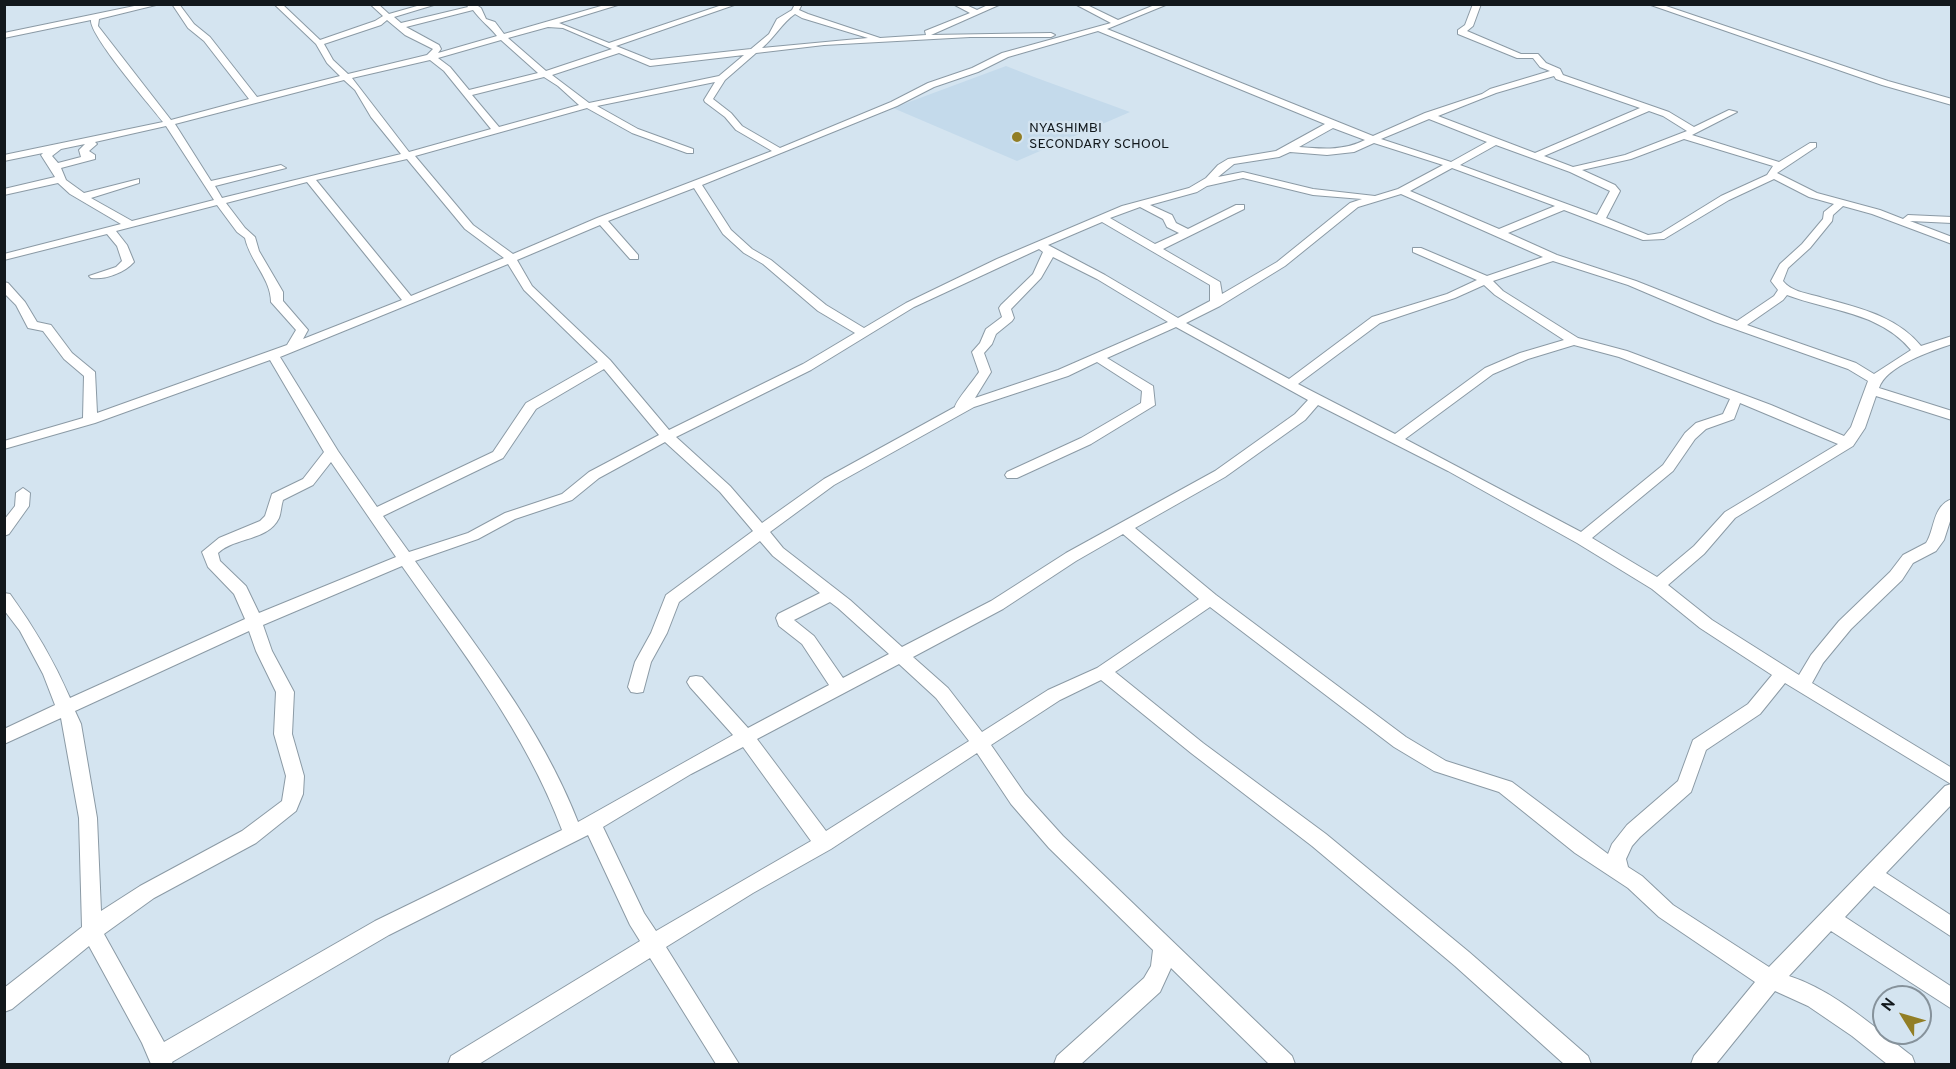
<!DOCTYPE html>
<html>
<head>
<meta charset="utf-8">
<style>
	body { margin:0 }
	#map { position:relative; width:1956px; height:1069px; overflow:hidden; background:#d4e4f0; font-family:Overpass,sans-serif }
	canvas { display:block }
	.frame { position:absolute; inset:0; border:6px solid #12181c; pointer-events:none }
	.north { position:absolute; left:1872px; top:985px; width:60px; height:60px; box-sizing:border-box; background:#d4e4f0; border:2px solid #86929b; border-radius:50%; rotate:307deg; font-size:16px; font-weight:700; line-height:24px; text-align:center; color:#12181c }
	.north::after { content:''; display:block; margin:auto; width:21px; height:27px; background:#927e25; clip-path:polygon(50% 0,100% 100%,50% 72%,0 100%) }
</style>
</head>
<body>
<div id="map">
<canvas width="1956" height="1069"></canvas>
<div class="frame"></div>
<div class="north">N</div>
</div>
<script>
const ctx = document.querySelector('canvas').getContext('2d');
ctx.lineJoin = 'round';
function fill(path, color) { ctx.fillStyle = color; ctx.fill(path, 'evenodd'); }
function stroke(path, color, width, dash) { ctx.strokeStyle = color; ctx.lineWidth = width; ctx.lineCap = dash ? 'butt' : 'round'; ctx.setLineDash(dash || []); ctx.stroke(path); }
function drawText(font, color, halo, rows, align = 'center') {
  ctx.font = font + ' Overpass,sans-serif'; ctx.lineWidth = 5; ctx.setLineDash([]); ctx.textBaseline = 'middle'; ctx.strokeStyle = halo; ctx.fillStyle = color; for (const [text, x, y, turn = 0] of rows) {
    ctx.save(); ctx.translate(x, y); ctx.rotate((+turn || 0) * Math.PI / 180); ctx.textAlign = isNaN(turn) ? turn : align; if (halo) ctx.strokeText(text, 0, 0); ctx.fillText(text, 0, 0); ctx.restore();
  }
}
const built = new Path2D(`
	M1006 66 1034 77 1130 112 1017 161 893 108Z`);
const minor = new Path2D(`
	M144 4H160L99 19 98 26 171 120 249 99 204 41 188 28 172 4H179L194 24 210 37 257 97 340 76 327 63 316 44 274 4H282L320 40 375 21 383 16 370 4H378L389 14 424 4H437L394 17 401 23 468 7 466 4H475L481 8 486 19 495 22 504 34 608 4H621L559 23 609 43 725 4H737L616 46 651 60 751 49 769 34 777 19 792 10 795 4H802L799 10 808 14 880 38 926 35 925 31 970 13 953 4H964L977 10 990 4H1001L931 35 1051 33 1055 35 1051 37H970L824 45 756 53 725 80 713 99 731 113 742 126 780 148 891 102 928 83 972 68 1002 53 1111 23 1075 4H1085L1118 20 1157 4H1168L1107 29 1373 136 1425 113 1482 94 1490 89 1550 71 1540 67 1533 58H1517L1458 34V30L1465 25 1473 4H1481L1473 26 1467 31 1521 54H1538L1546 63 1560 69 1563 75 1669 112 1694 127 1729 110 1737 112 1692 135 1779 162 1810 143H1816V147L1777 173 1817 193 1880 210 1903 219 1908 215 1952 217V223L1910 221 1952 237V244L1872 214 1843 206 1833 215 1832 221 1810 248 1788 268 1783 281C1791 291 1805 293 1816 296 1854 307 1895 314 1921 346L1952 336V344C1931 351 1886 366 1879 388L1952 411V420L1876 396 1865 428 1853 446 1735 518 1704 554 1668 585 1712 620 1799 675 1811 655 1839 621 1890 572 1903 555 1926 543C1935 530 1932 506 1952 499V515L1944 540 1936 551 1913 563 1902 580 1851 629 1823 663 1812 683 1952 768V804L1886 873 1952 916V937L1874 886 1845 917 1952 987V1009L1831 931 1789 976C1835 991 1874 1027 1912 1056L1915 1064H1887L1852 1036 1808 1006 1775 991 1716 1064H1691L1694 1056 1755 982 1659 917 1628 888 1575 853 1499 792 1434 771 1394 747 1210 607 1115 672 1203 743 1326 834 1469 952 1588 1056 1591 1064H1564L1455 966 1312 846 1191 753 1101 680 1060 700 991 745 1025 794 1063 836 1292 1056 1295 1064H1269L1171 968 1160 992 1081 1064H1054L1057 1056 1144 978 1151 966 1153 950 1049 848 1011 804 977 753 831 849 753 893 666 947 739 1064H716L650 958 479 1064H448L451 1056 640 941 630 925 588 835 389 935 172 1062 173 1064H151L142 1043 89 946 12 1009 4 1012V988L82 927 79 818 61 718 4 744V729L55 705 43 674 20 631 4 610V593L10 594C34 627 54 661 70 698L245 619 234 594 208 567 202 552 219 538 260 521 265 516 272 494 303 479 324 452 270 360 95 423 4 449V441L83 418 84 376 64 359 43 331 28 328 16 305 4 293V282L8 283 25 302 37 322 51 325 72 353 95 372 97 413 287 345 296 330 271 302C271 279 250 261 245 238L237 232 217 205 116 231 127 245 134 262C124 273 105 280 91 278L89 276 116 267 122 261 117 246 107 234 4 260V254L121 224 70 194 58 183 4 195V189L55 177 41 155 43 153 4 161V155L163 122C150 105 89 35 91 20L4 38V33ZM473 10C481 21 489 26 497 36L438 53 441 49 439 45 406 27ZM795 14 802 18 868 38 762 48C775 37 782 23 795 14ZM387 20 405 35 433 49 427 55 348 74 333 60 324 44 381 25ZM548 27 563 28 612 49 546 71 508 38ZM1098 31 1325 124 1276 151 1228 159 1218 165 1206 178 1189 188 1122 206 997 259 906 303 864 328 826 305 771 260 752 249 731 230 702 185 897 106 934 87 978 72 1008 57ZM501 40 538 73 469 90 450 67 438 58ZM619 53 650 66 744 55 719 76 589 103 552 75ZM430 60 444 71 491 129 409 152 352 78ZM1554 76 1556 79 1640 108 1535 153 1438 116 1496 93ZM544 77 558 86 579 105 499 127 472 95ZM344 80 355 90 371 117 401 154 222 198 215 186 286 168 281 165 211 181 175 124ZM715 82 704 100 705 102 725 117 736 130 772 151 597 218 513 254 473 225 415 156 587 108 632 133 687 153H693V149L638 129 597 106ZM1649 111 1663 116 1687 131 1625 155 1573 167 1544 156ZM1429 119 1487 142 1451 162 1381 139ZM166 126 214 200 132 221 91 198 139 183V179L84 193 66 180 61 168 95 159V155L89 151 97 144 95 142ZM1333 128 1365 140C1343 151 1322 149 1299 147ZM1684 139 1773 166 1767 175 1721 196 1661 233 1648 235 1606 218 1620 191 1615 185 1582 170 1631 159ZM1374 143 1443 165 1398 189 1375 196 1313 189 1243 172 1218 177 1234 164 1279 157 1290 152 1327 155 1354 152ZM85 144 79 150 81 157 58 163 52 156 61 149ZM1496 145 1570 172 1610 191 1597 215 1460 165ZM407 159 465 229 504 258 411 296 316 180ZM1452 168 1555 206 1499 229 1410 191ZM1243 178 1313 195 1362 199 1350 203 1277 262 1222 294 1220 282 1163 249 1244 209V205H1236L1188 229 1176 223 1172 215 1150 205 1197 192 1207 186ZM1774 179 1809 197 1834 204 1824 212 1823 219 1802 244 1780 264 1771 281 1778 290 1774 296 1737 321 1636 281 1557 255 1508 233 1564 210 1643 240 1664 239 1729 200ZM307 182 402 300 303 339 308 330 283 301V292L259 251 255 237 245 228 226 203ZM694 188 723 234 744 253 763 264 818 311 855 333 803 364 669 430 610 360 532 286 517 260 600 225 630 259H638V255L608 221ZM1401 194 1543 257 1487 276 1421 248H1413V252L1477 280 1447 294 1372 317 1289 379 1186 323 1220 306 1285 266 1358 207ZM1140 207 1163 219 1167 227 1179 233 1155 244 1110 218ZM1102 222 1210 285V301L1178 318 1105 275 1048 245ZM1039 249 1043 252 1033 274 1001 305 999 308 1002 317 986 329 980 343 972 352 979 372C974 380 955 402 955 407L824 479 762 523 730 486 676 437 811 370 914 307ZM1053 257 1097 279 1168 322 1058 370 975 398 991 372 984 353 992 344 996 334 1012 321 1014 318 1011 309 1041 278ZM1553 261 1628 285 1715 322 1848 369 1868 381 1851 427 1844 436 1771 405 1627 351 1578 338 1503 291 1493 281ZM508 264 524 290 598 362 526 403 493 452 377 507 338 451 280 357ZM1484 285 1495 295 1564 340 1520 353 1485 368 1395 434 1298 384 1380 323 1455 298ZM1787 295C1829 311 1880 312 1911 350L1874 374 1856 363 1747 325 1783 300ZM1176 327 1308 400 1295 414 1215 471 1066 553 991 601 902 647 850 600 783 548 770 532 834 485 974 407 1068 376 1097 362 1142 391 1141 403 1081 438 1007 472 1005 475 1007 478H1017L1091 444 1155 405 1153 386 1107 358ZM1574 345 1619 357 1730 399 1723 414 1696 423 1685 433 1663 465 1581 532 1405 439 1493 374 1528 359ZM604 369 659 435 589 472 562 494 505 513 468 533 409 552 383 516 503 458 536 409ZM1740 403 1838 444 1725 512 1694 546 1657 577 1592 538 1673 471 1695 439 1706 429 1734 419ZM1318 405 1448 471 1577 543 1652 589 1700 628 1772 675 1748 704 1693 740 1678 781 1627 825 1612 844 1608 854 1512 782 1446 761 1406 737 1216 595 1135 528 1225 477 1305 420ZM665 442 720 492 753 531 666 595 651 633 635 662 628 687 631 692 637 693 643 692 651 662 667 633 679 602 760 541 773 556 820 593 778 614 776 618 779 626 802 644 829 685 748 728 702 677 696 676 690 677 687 682 690 687 733 735 578 822C541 726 474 644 415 561L478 539 515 519 572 500 599 478ZM331 462 396 557 259 613 246 586 220 561 218 553C235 537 268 541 279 518 281 513 281 506 283 500L313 485ZM1123 534 1199 599 1097 668 1048 690 982 732 948 688 913 657 1003 609 1076 561ZM402 566C461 650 526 733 562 830L375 921 164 1042 104 934 154 898 256 843 296 811 303 794 304 776 292 734 294 692 272 651 263 625ZM830 602 838 608 889 654 843 678 814 636 794 620ZM249 631 256 651 276 692 274 734 286 776 282 801 242 831 140 886 101 911 97 818 81 724 75 711ZM899 664 936 698 969 741 826 831 757 739ZM1785 683 1951 784 1945 786 1769 967 1673 905 1642 876 1628 867 1626 859 1632 846 1640 837 1691 792 1706 750 1760 714ZM743 747 811 841 656 931 644 913 603 827 691 774Z
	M1648 4H1660L1888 81 1952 99V105L1882 85Z
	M23 488 30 493 29 506 9 534 4 536V520L15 506 16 493Z`);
const markers = [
	[1017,137,6,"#927e25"]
];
const farPoinames = [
	["NYASHIMBI",1029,129],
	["SECONDARY SCHOOL",1029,145]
];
fill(built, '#c4daeb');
stroke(minor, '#8b9aa5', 2);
fill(minor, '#fff');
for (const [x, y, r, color] of markers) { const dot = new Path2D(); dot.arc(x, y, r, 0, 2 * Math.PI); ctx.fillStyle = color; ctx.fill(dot); stroke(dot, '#d4e4f0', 2); }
drawText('14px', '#12181c', '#d4e4f0', farPoinames, 'left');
</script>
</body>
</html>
